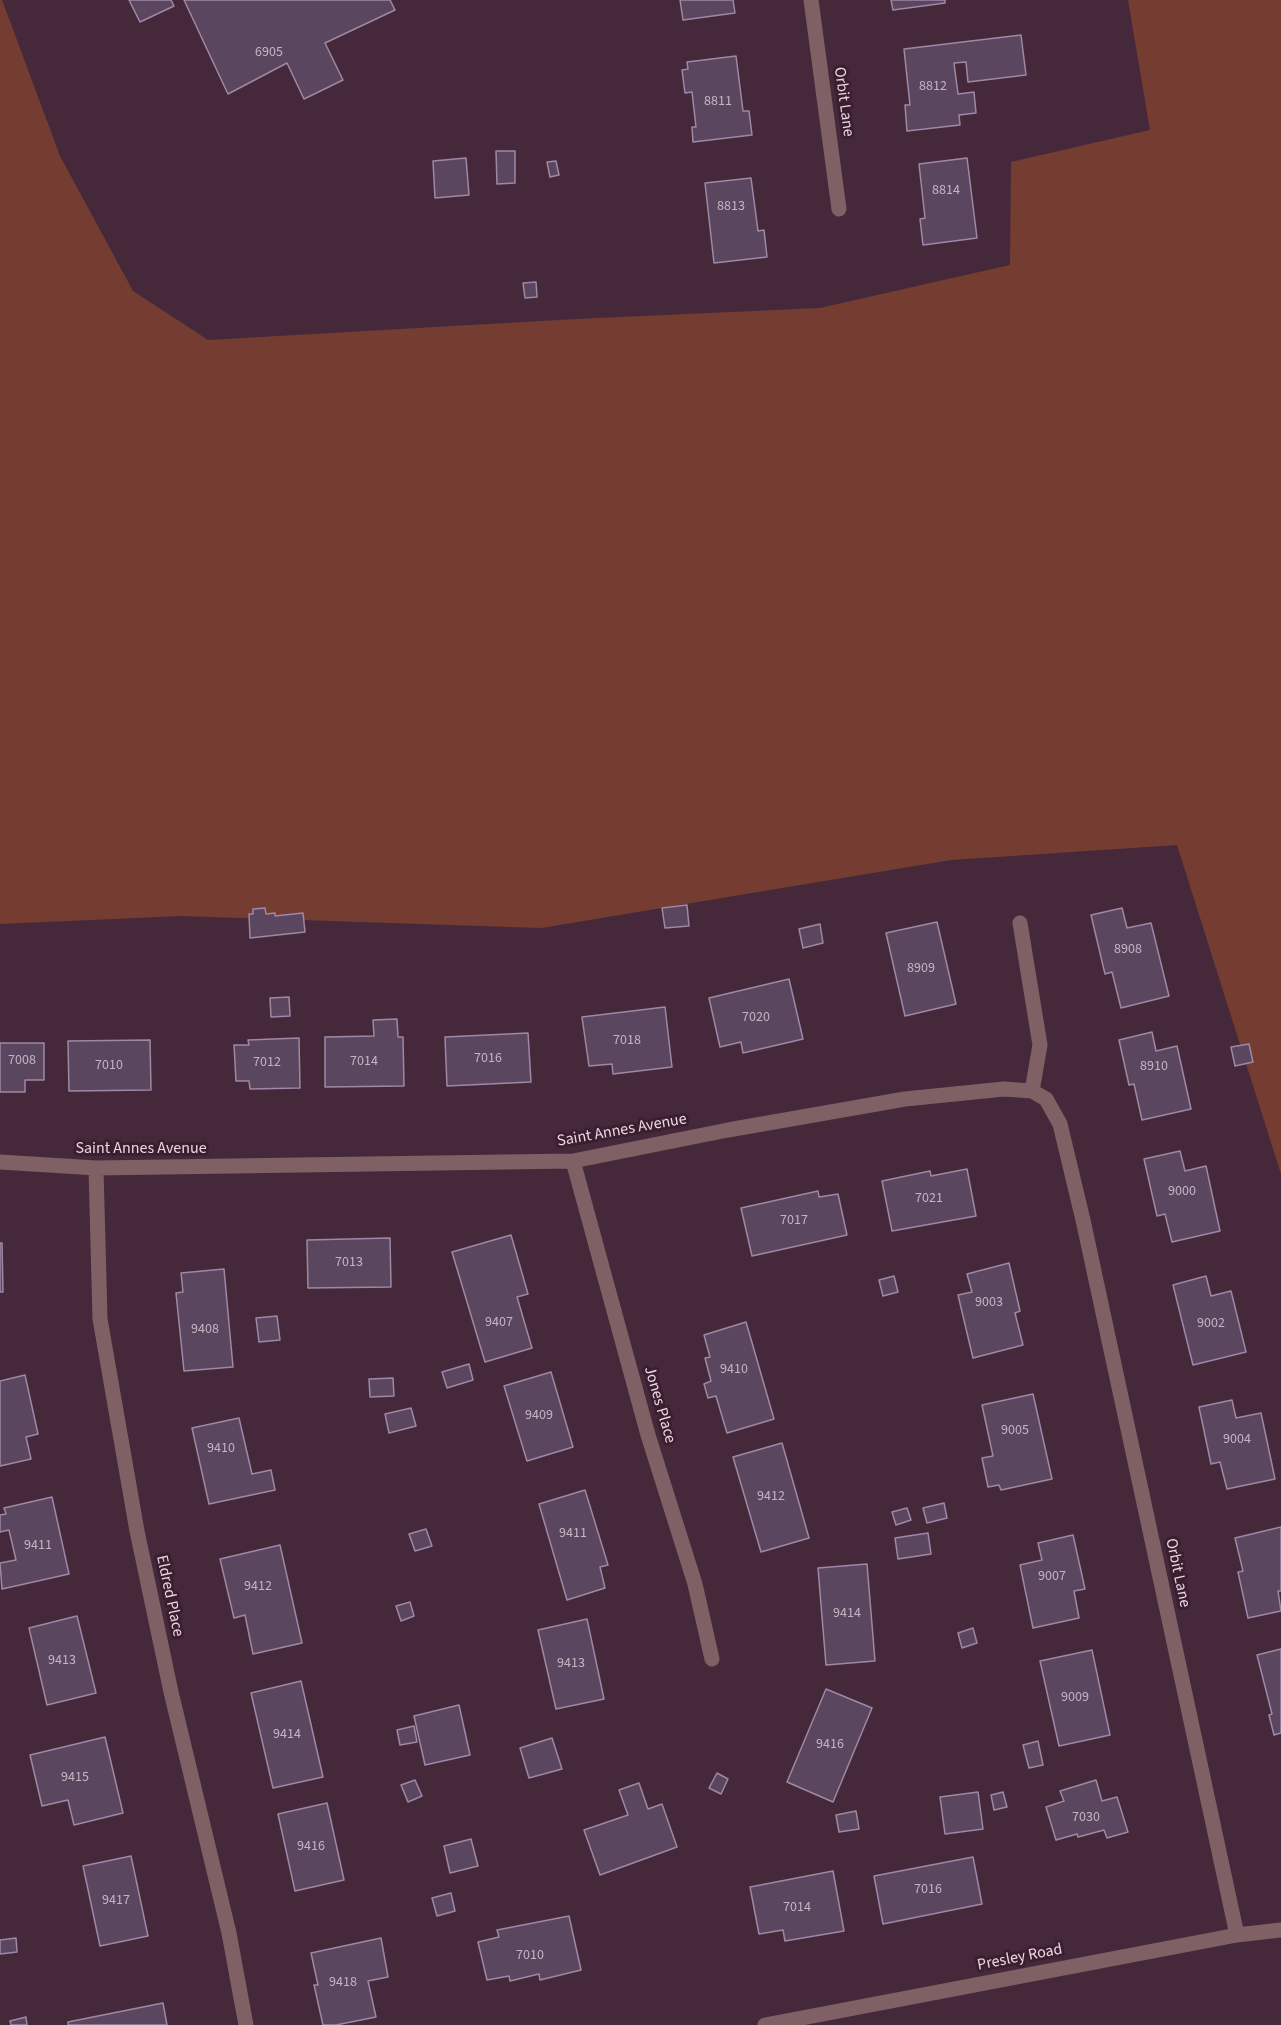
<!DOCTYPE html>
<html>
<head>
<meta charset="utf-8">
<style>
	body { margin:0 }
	canvas { display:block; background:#45293a }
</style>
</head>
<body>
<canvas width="1281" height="2025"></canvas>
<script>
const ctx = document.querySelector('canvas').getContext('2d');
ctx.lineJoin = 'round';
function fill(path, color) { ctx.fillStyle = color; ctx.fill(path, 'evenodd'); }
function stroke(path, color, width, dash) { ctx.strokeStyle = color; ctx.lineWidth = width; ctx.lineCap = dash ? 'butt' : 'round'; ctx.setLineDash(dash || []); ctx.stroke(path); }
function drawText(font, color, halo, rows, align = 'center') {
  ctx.font = font + ' "Source Sans 3",sans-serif'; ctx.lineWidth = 6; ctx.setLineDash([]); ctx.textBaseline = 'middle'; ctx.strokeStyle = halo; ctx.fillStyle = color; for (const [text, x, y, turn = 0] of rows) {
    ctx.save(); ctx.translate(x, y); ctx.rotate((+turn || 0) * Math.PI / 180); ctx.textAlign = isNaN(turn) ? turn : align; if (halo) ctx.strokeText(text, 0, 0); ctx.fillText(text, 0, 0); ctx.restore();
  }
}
const green = new Path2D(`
	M0 0H2L60 156 133 291 208 340 577 319 820 308 1010 265 1011 162 1150 130 1128 0H1281V1174L1177 845 951 860 541 928 181 916 0 924Z`);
const building = new Path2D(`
	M129 0H171L174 6 140 22Z
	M184 0H390L395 10 325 43 343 80 304 99 287 63 228 94Z
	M680 0H733L735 13 683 20Z
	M891 0H945V3L893 10Z
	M1021 35 1026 75 968 82 966 62 954 63 958 94 974 92 976 113 959 115 960 125 907 131 905 105H910L904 49Z
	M736 56 743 111H749L752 135 693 142 692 127H696L692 92 685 93 682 70 688 69 687 62Z
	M496 151H515V183L497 184Z
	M466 158 469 195 435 198 433 161Z
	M967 158 977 238 923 245 920 219 925 218 919 164Z
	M556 161 559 175 550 177 547 162Z
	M751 178 758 231 764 230 767 257 714 263 705 183Z
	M536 282 537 297 525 298 523 283Z
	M687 905 689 926 665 928 662 908Z
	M265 908 266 914 275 913V916L303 913 305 932 250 938 249 914H253V909Z
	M1122 908 1127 928 1151 923 1169 996 1121 1008 1112 972 1105 974 1091 915Z
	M937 922 956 1004 905 1016 886 933Z
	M820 924 823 943 803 948 799 929Z
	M789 979 803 1039 743 1053 741 1042 720 1047 709 998Z
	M289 997 290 1016 271 1017 270 998Z
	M665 1007 672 1067 613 1074 612 1064 589 1066 582 1017Z
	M397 1019 398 1037H403L404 1086 325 1087V1037L374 1036 373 1020Z
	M1152 1032 1156 1051 1177 1046 1191 1109 1142 1120 1134 1084 1129 1085 1119 1040Z
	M528 1033 531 1082 447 1086 445 1037Z
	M299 1038 300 1088 250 1089 249 1081H236L234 1045H249L248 1040Z
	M150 1040 151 1090 69 1091 68 1041Z
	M0 1043H44V1080H25V1092H0Z
	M1249 1044 1253 1062 1235 1066 1231 1047Z
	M1180 1151 1185 1171 1206 1166 1220 1231 1172 1242 1165 1214 1157 1216 1144 1159Z
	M967 1169 976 1216 892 1231 882 1181 930 1171 931 1176Z
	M818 1191 819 1197 838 1194 847 1235 752 1256 741 1208Z
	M511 1235 528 1294 517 1297 532 1348 485 1362 452 1252Z
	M390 1238 391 1287 308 1288 307 1240Z
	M0 1243H2L3 1292H0Z
	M1009 1263 1020 1311 1015 1313 1023 1345 973 1358 958 1295 972 1292 967 1274Z
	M224 1269 233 1367 184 1371 176 1293 183 1292 181 1273Z
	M894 1276 898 1292 883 1296 879 1280Z
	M1206 1276 1211 1296 1231 1291 1246 1352 1193 1365 1173 1285Z
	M277 1316 280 1340 259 1342 256 1318Z
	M746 1322 774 1419 727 1433 716 1396 708 1398 704 1384 711 1381 705 1358 710 1357 704 1335Z
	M469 1364 473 1380 447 1388 442 1372Z
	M551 1372 573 1447 527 1461 504 1386Z
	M25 1375 38 1434 26 1437 31 1459 0 1466V1381Z
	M393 1378 394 1396 370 1397 369 1379Z
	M1033 1394 1052 1479 1001 1490 999 1485 988 1487 982 1458 993 1456 982 1405Z
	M1232 1400 1236 1418 1261 1413 1275 1479 1227 1489 1220 1462 1211 1464 1199 1407Z
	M411 1408 416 1426 389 1433 385 1414Z
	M239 1418 252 1474 271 1470 275 1490 209 1504 192 1428Z
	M782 1443 809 1538 761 1552 733 1457Z
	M585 1490 608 1565 600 1567 605 1588 567 1600 539 1504Z
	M52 1497 69 1574 2 1589 0 1563 16 1560 9 1530 0 1532V1515L6 1514 4 1508Z
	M944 1503 947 1518 927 1523 923 1508Z
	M907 1508 911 1520 896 1525 892 1512Z
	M1281 1527V1591H1278L1281 1611 1248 1618 1238 1572 1243 1571 1235 1538Z
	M426 1529 432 1546 415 1551 409 1534Z
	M928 1533 931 1554 898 1559 895 1538Z
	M1073 1535 1085 1589 1074 1591 1079 1618 1033 1628 1020 1565 1042 1560 1038 1543Z
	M280 1545 302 1643 253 1654 245 1615 234 1618 220 1559Z
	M867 1564 875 1661 826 1665 818 1568Z
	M410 1602 414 1616 401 1621 396 1606Z
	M77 1616 96 1693 47 1705 29 1628Z
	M587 1619 604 1699 556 1709 538 1630Z
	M973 1628 977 1643 962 1648 958 1633Z
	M1281 1649V1733L1274 1735 1269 1715 1272 1714 1257 1655Z
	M1092 1650 1110 1735 1059 1746 1040 1661Z
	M301 1681 323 1777 273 1788 251 1693Z
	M826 1689 872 1708 833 1802 787 1782Z
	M459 1705 470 1755 425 1765 414 1716Z
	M414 1726 417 1742 400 1745 397 1730Z
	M105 1737 123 1813 74 1825 68 1800 42 1806 30 1755Z
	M552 1738 562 1769 529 1778 520 1748Z
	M1038 1741 1043 1765 1029 1768 1023 1745Z
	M717 1773 728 1779 721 1794 709 1788Z
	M415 1780 422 1796 408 1802 401 1785Z
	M1096 1780 1102 1801 1117 1797 1128 1832 1107 1838 1104 1830 1078 1837 1077 1834 1056 1840 1046 1807 1064 1801 1060 1791Z
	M639 1783 648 1809 662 1804 677 1847 600 1875 584 1830 628 1815 619 1790Z
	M978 1792 983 1829 945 1834 940 1797Z
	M1003 1792 1007 1807 994 1810 991 1795Z
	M327 1803 344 1880 295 1891 278 1814Z
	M856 1811 859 1829 839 1832 836 1815Z
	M471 1839 478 1866 450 1873 444 1846Z
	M131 1856 148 1936 100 1946 83 1866Z
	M973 1857 982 1904 883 1924 874 1876Z
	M833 1871 844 1931 785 1941 783 1930 759 1934 750 1887Z
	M451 1893 455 1911 437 1916 432 1898Z
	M569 1916 581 1970 540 1980 539 1974 510 1981 509 1976 487 1980 478 1942 499 1937 497 1930Z
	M16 1938 17 1952 0 1954V1940Z
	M381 1938 388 1977 368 1981 376 2017 336 2025H323L314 1985H318L311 1953Z
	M163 2003 167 2025H68V2022Z
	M26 2017 27 2025H11L10 2021Z`);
const minor = new Path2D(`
	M811 0 839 209
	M1020 923 1040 1045 1032 1091
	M573 1161 648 1435 695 1584 712 1659
	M0 1162 96 1168 573 1161 728 1130 905 1099 1004 1089 1032 1091 1046 1099 1060 1124 1083 1220 1237 1935
	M96 1168 100 1319 137 1531 171 1692 229 1933 246 2025
	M765 2025 1237 1935 1281 1930`);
const numberNames = [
	["6905",269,53],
	["8812",933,87],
	["8811",718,102],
	["8814",946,191],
	["8813",731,207],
	["8908",1128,950],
	["8909",921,969],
	["7020",756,1018],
	["7018",627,1041],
	["7016",488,1059],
	["7008",22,1061],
	["7014",364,1062],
	["7012",267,1063],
	["7010",109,1066],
	["8910",1154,1067],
	["9000",1182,1192],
	["7021",929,1199],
	["7017",794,1221],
	["7013",349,1263],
	["9003",989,1303],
	["9407",499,1323],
	["9002",1211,1324],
	["9408",205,1330],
	["9410",734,1370],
	["9409",539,1416],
	["9005",1015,1431],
	["9004",1237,1440],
	["9410",221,1449],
	["9412",771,1497],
	["9411",573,1534],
	["9411",38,1546],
	["9007",1052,1577],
	["9412",258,1587],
	["9414",847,1614],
	["9413",62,1661],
	["9413",571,1664],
	["9009",1075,1698],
	["9414",287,1735],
	["9416",830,1745],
	["9415",75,1778],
	["7030",1086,1818],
	["9416",311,1847],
	["7016",928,1890],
	["9417",116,1901],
	["7014",797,1908],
	["7010",530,1956],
	["9418",343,1983]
];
const streetNames = [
	["Orbit Lane",843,102,82],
	["Saint Annes Avenue",622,1131,-10],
	["Saint Annes Avenue",141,1149],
	["Jones Place",659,1405,74],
	["Orbit Lane",1177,1573,78],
	["Eldred Place",169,1596,78],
	["Presley Road",1020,1958,-11]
];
fill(green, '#753d31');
fill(building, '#5b4660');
stroke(building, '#9f88a5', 1.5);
stroke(minor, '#7e6065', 15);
drawText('14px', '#c6b3c2', null, numberNames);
drawText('16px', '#ead7e2', '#3b1f30', streetNames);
</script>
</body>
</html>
